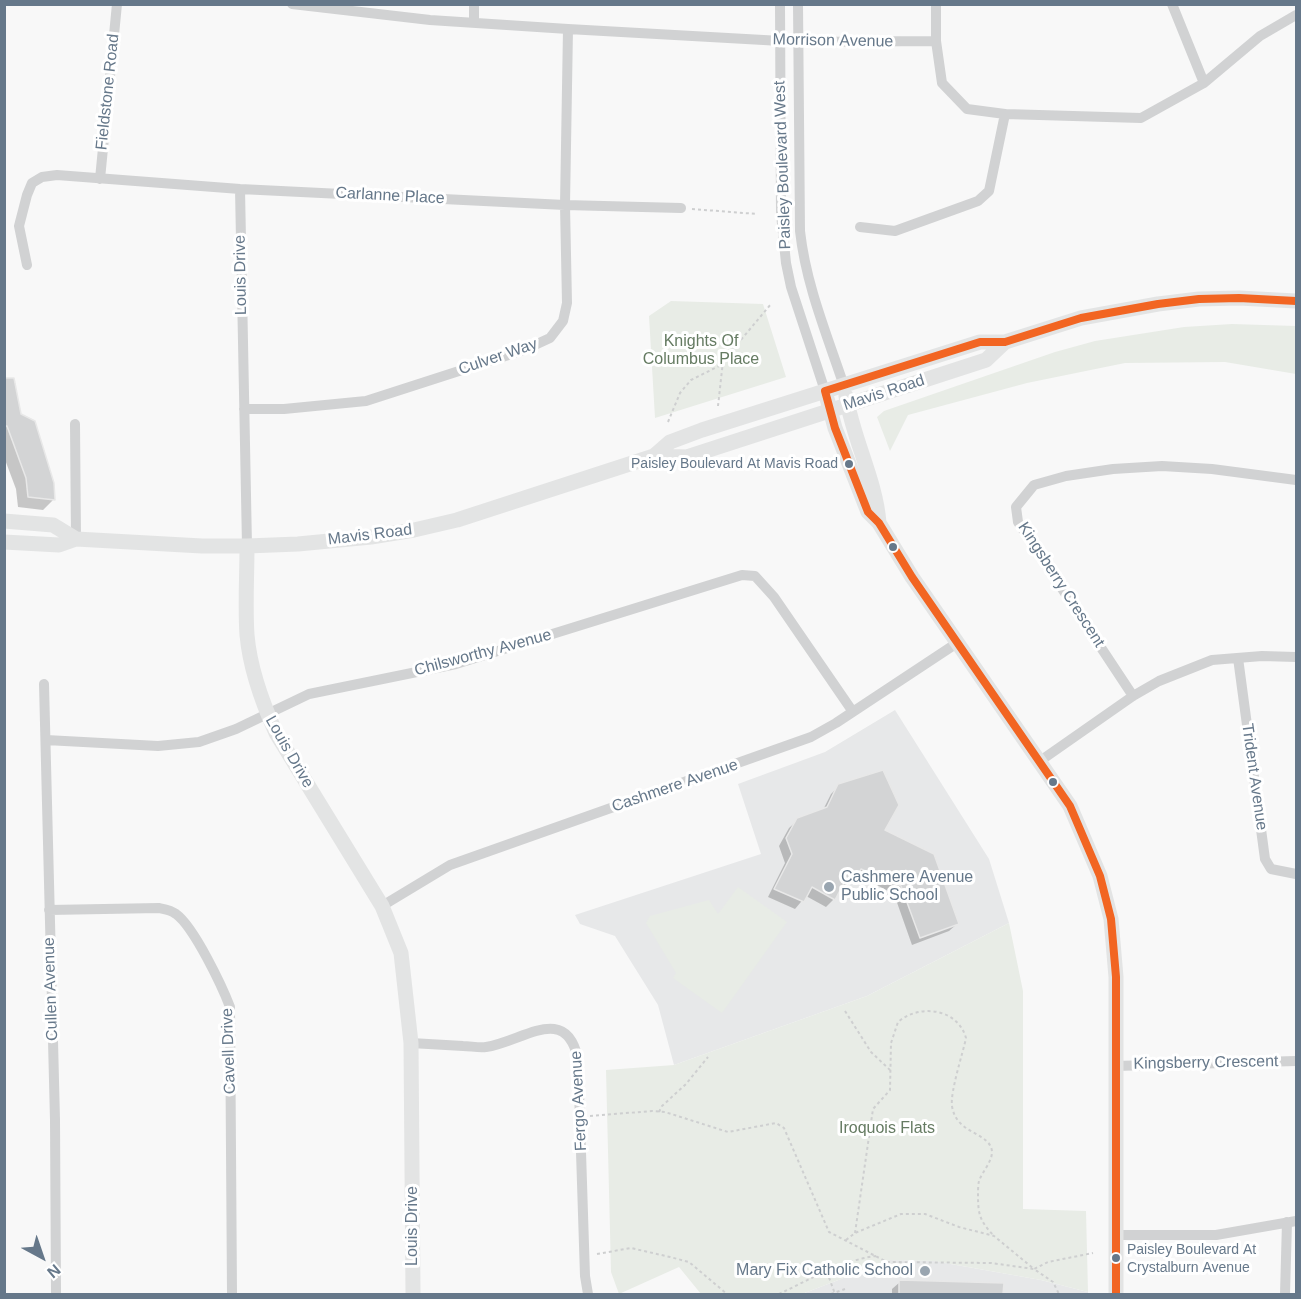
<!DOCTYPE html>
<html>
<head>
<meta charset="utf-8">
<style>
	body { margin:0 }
	#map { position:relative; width:1301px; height:1299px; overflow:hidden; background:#f8f8f8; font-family:Helvetica,sans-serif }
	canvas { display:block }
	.frame { position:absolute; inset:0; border:6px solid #66788a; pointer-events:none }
	.north { position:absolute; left:12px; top:1227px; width:60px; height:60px; -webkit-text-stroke:4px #fff; paint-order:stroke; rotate:140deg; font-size:16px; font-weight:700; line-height:24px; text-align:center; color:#66788a }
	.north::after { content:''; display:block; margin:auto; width:21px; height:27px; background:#66788a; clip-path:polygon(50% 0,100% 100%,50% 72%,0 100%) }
</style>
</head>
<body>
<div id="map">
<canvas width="1301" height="1299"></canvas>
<div class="frame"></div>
<div class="north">N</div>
</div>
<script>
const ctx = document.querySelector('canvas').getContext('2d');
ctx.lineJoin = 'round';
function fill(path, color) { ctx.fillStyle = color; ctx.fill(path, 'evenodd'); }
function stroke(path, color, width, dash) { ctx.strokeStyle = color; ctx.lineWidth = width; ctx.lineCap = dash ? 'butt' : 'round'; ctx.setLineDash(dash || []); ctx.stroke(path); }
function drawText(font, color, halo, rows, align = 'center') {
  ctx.font = font + ' Helvetica,sans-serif'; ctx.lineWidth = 6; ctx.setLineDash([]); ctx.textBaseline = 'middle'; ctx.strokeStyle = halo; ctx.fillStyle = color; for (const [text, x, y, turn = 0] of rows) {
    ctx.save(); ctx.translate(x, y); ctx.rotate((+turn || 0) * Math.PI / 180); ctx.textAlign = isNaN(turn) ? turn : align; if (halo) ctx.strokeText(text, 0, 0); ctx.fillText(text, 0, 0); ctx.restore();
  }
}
const built = new Path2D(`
	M895 710 989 859 1009 923 867 996 674 1065 658 1005 615 936 580 924 575 915 761 854 738 784 825 752Z
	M890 1260 934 1261 1041 1280 1088 1292V1294H802Z`);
const green = new Path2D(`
	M671 301 763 304 786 377 655 418 649 316Z
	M1232 324 1296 326V374L1225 362 1125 363 1027 383 908 415 890 451 877 417 884 411 1055 352 1095 341 1184 327Z
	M738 887 787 922 722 1013 673 978 676 973 646 923 650 916 709 900 718 914Z
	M1009 923 1023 991V1209L1086 1211 1088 1292 1041 1280 934 1261 890 1260 802 1294H701L679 1267 619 1294 611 1272 606 1070 674 1065 867 996Z`);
const shadow = new Path2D(`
	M4 379 53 483V500L43 510 18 507 16 489 4 457Z
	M839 786 883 830 957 924 949 931 912 945 894 894 869 881 868 883 855 877 845 889 840 887 834 899 826 907 806 896 795 909 768 897 785 863 779 846 789 828 798 820 823 810 831 794Z
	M900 1282 1002 1284 1001 1294H892V1289Z`);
const building = new Path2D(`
	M4 378H14L21 414 35 421 54 483 55 500 28 497 26 478 7 426H4Z
	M883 770 899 805 885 830 934 854 959 924 920 938 901 886 877 874 876 876 861 869 854 883 846 879 835 900 812 887 804 902 774 889 792 854 786 838 797 818 827 807 838 784Z
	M899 1280 1004 1283 1003 1294H899Z`);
const path = new Path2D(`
	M692 209 757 214
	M718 406 723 361
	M668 422 680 393 691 380 719 366 771 304
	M845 1011 871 1052 890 1070
	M659 1112 662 1106 686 1084 708 1057
	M590 1116 652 1111 665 1112 728 1132 776 1123 784 1128 829 1232 887 1262 991 1263 1034 1269 1053 1282 1059 1294
	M855 1233 873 1109 890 1090 891 1043 898 1022C920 1003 958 1009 966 1038 963 1053 950 1092 952 1106 956 1135 991 1132 992 1152 992 1162 982 1172 979 1181 978 1185 978 1191 978 1195 978 1215 980 1221 994 1236
	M846 1240 855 1233 901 1214H925L959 1227 994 1236 1034 1269 1048 1262 1093 1253
	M597 1254 631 1248 670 1257 689 1262 727 1294
	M827 1272 835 1294
	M779 1294C809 1280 842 1260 876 1256
	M831 1294 845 1289`);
const street = new Path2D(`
	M292 4 430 20 568 29 799 42 936 41
	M474 4V23
	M780 4 781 214 786 263 791 287 825 391
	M798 4 800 231C806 285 827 335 844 386
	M936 4V41L942 83 967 109 1005 114 1141 118 1204 83 1260 36 1296 15
	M1172 4 1204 83
	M100 179 117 4
	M240 189 247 546
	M860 227 895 231 978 201 989 191 1005 114
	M27 265 19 226 27 195 32 183 42 177 57 175 240 189 565 205 681 208
	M244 409H284L366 401 524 350 550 338 563 321 567 303 565 205 568 29
	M75 424 76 539
	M1238 658 1265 859 1271 869 1296 874
	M44 684 55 1120 56 1294
	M1133 696 1018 522 1016 507 1034 485 1066 476 1113 469 1162 466 1212 469 1296 480
	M46 740 158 746 199 742 236 729 309 694 456 664 742 575 755 576 774 597 853 712
	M1040 761 1133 696 1159 681 1212 660 1262 656 1296 657
	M382 906 450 865 811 737 836 723 957 643
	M49 910 159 908C164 909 171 910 176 914 194 927 222 986 230 1007L232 1294
	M411 1043C429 1044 446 1045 463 1046 470 1046 479 1048 486 1047 522 1042 566 1002 578 1059L585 1276 588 1294
	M1115 1066 1296 1061
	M1116 1235H1216L1296 1221
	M1285 1294 1287 1222`);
const secondary = new Path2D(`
	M825 391 835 428 868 512 879 523 912 577 1070 806 1100 876 1111 919 1116 977V1294
	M846 396C853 439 876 481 879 523
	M654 456 670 442 702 430 980 342H1005L1081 318 1158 304 1199 299 1239 298 1296 301
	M4 521 53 525 76 539
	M4 542 59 545 76 539 202 546H247L298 544 371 537 414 530 457 520 654 456 687 457 986 360 1005 342
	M247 546C247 576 245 606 247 635 250 669 262 702 276 733L382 906 401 953 411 1043 413 1294`);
const bus1 = new Path2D(`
	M1116 1294V977L1111 919 1100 876 1070 806 912 577 879 523 868 512 835 428 825 391 980 342H1005L1081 318 1158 304 1199 299 1239 298 1296 301`);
const markers = [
	[849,464,5,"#66788a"],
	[893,547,5,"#66788a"],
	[1053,782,5,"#66788a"],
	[829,887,6,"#99a5b0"],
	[1116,1258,5,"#66788a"],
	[925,1271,6,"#99a5b0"]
];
const busNames = [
	["Paisley Boulevard At Mavis Road",838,464],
	["Paisley Boulevard At",1127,1250,"left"],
	["Crystalburn Avenue",1127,1268,"left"]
];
const streetNames = [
	["Morrison Avenue",833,41,1],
	["Fieldstone Road",108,92,-84],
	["Paisley Boulevard West",783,165,-92],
	["Carlanne Place",390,196,3],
	["Louis Drive",241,275,-91],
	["Culver Way",498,357,-19],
	["Mavis Road",884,393,-18],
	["Mavis Road",370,535,-7],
	["Kingsberry Crescent",1061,585,57],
	["Chilsworthy Avenue",483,653,-15],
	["Louis Drive",289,752,60],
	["Trident Avenue",1254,777,82],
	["Cashmere Avenue",675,786,-19],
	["Cullen Avenue",51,989,-92],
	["Cavell Drive",229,1051,-92],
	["Kingsberry Crescent",1206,1063,-1],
	["Fergo Avenue",579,1101,-93],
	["Louis Drive",413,1226,-90]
];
const parkNames = [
	["Knights Of",701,342],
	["Columbus Place",701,360],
	["Iroquois Flats",887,1129]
];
const poiNames = [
	["Cashmere Avenue",841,878],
	["Public School",841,896],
	["Mary Fix Catholic School",913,1271,"right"]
];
fill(built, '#e7e8e9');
fill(green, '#e8ece6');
fill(shadow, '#0003');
fill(building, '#d3d4d5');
stroke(building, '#e8e8e8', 1.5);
stroke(path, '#cecfd0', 2, [3, 3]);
stroke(street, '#d1d2d3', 10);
stroke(secondary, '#e3e4e4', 15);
stroke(bus1, '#f26522', 8);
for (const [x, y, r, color] of markers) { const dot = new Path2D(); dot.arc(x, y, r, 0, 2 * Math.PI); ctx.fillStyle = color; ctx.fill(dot); stroke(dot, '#fff', 2); }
drawText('14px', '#66788a', '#fff', busNames, 'right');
drawText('16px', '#66788a', '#fff', streetNames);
drawText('16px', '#657b62', '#fff', parkNames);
drawText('16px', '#66788a', '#fff', poiNames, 'left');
</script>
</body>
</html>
